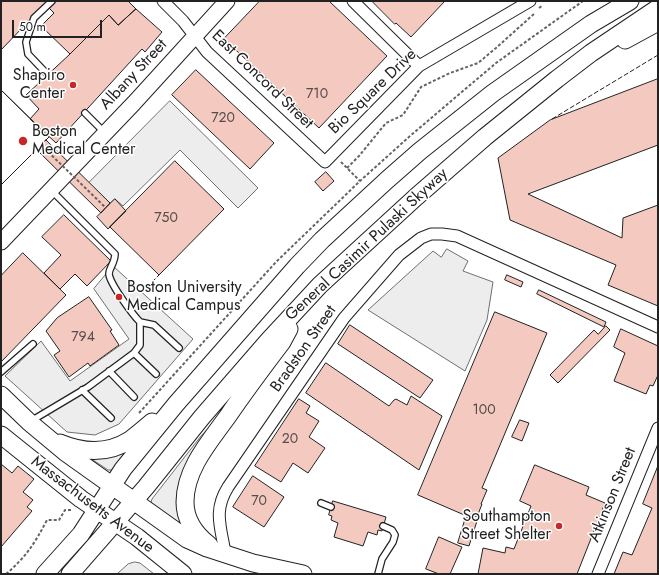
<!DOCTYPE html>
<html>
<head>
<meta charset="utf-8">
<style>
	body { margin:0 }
	#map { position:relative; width:659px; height:575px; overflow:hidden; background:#fff; font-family:Jost,sans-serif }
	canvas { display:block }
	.frame { position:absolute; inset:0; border:2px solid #222; pointer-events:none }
	.scale { position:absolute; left:12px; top:20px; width:90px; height:18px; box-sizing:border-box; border:2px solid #222; border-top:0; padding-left:5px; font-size:12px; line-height:14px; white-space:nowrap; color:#222; -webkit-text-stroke:3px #fff; paint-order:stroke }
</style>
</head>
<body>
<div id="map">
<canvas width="659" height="575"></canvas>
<div class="frame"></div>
<div class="scale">50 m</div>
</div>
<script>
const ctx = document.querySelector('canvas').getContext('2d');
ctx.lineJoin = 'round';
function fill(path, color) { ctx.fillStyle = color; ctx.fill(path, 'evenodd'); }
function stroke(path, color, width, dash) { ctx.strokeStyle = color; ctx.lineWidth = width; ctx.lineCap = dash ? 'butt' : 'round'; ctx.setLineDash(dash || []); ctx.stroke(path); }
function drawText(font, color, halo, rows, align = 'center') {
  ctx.font = font + ' Jost,sans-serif'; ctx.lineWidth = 3; ctx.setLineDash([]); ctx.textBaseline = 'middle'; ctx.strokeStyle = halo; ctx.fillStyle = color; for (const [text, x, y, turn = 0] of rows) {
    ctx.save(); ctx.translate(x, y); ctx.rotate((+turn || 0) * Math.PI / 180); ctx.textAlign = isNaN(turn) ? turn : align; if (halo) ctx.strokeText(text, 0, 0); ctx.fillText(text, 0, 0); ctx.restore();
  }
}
const parking = new Path2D(`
	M170 101 258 188 238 208 180 150 123 206 115 199 102 211 81 191Z
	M447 249 468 261 463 271 493 282 487 320 465 371 368 310 433 251 441 257Z
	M113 266 193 339 119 424 95 435 67 432 5 376 41 341 70 381 129 339 94 289Z
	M207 430 180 521 178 523 153 505 151 502 152 499 201 436Z
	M130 447 113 470H108L90 458Z
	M135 562 140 563 154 574H117L128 564Z`);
const building = new Path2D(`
	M1 1H48L1 50Z
	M56 1H128L136 9 118 25 109 15 70 54 41 26 54 13 49 8Z
	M260 1H329L387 56 319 128 224 39Z
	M372 1H445L411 37 396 23 395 24Z
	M136 9 162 32 145 52 142 49 56 143 30 119 39 109 26 95 70 54 109 15 118 25Z
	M196 70 274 143 250 169 172 95Z
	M658 79V145L528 194 622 238 623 218 658 205V306L608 285 616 265 510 220 498 158 550 120Z
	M1 90 49 137 1 185Z
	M1 90 49 137 1 185Z
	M46 140 110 203 101 213 37 150Z
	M175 161 224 209 159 275 110 227Z
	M326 172 334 181 323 191 315 182Z
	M115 199 126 211 108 229 97 217Z
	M64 215 111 261 87 286 75 274 60 289 44 273 61 255 42 237Z
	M23 253 66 295 1 362V276Z
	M507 275 523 282 521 287 505 280Z
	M539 290 606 322 604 327 537 294Z
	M89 297 112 330 110 331 119 345 90 366 88 363 69 377 54 355 60 351 46 331 57 318Z
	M495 312 547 333 482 488 487 490 481 504H482L477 517 471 514 469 517 418 495Z
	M350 325 433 380 420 398 338 344Z
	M606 326 610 330 558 383 550 375 594 330 598 334Z
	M621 329 658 346V375L653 386 650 385 646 394 614 381 625 353 614 347Z
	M326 363 389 406 394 400 396 399 407 405 411 396 442 416 419 470 306 393Z
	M299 399 310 406 306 413 319 421 309 437 325 448 308 473 293 463 281 482 255 466Z
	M520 420 529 423 522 441 512 437Z
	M1 464 12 473 18 466 34 479 23 492 33 500 27 507 32 511 1 547Z
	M535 465 589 487 586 495 605 503 577 574H478L483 548 505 553 506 547 514 549 531 506 520 501Z
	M658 466V574H614L623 552 632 555 652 508 643 504Z
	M253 476 284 497 264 527 233 507Z
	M333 501 386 517 382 531 378 530 377 535 368 532 363 546 334 537 338 523 331 520 332 516 329 515Z
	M466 517 477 521 469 546 458 543Z
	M439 537 462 547 450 574H439L426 569Z`);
const path = new Path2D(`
	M539 8 543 5
	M341 162 360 181
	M347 168 359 156 386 123 403 115 421 87 450 73 478 63 496 48 535 13
	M139 413 276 262 360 181 410 136 496 63 583 1
	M6 574C26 557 35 543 47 520H59L65 510H72
	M230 574H231`);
const service = new Path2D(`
	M48 75 28 54 26 42 34 18 52 1
	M85 113 105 133
	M140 322 154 325 179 348
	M134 353 156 374
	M109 371 134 397
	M1 372 33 344
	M82 390 111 418
	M31 421 88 387 134 353 140 345V322C133 315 110 284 109 274 109 268 115 263 115 254L51 190
	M321 503 331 507
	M378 574 382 559 393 542 395 535 392 530 383 526`);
const minor = new Path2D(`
	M163 1 183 21 207 52 325 162 419 66 530 1
	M353 1 419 66
	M225 553C221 527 213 511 228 487L344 318 399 255 421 238 431 234H442L457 236 658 327
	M598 574 658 428`);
const secondary = new Path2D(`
	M1 242 134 103 227 1`);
const primary = new Path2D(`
	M625 40 658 22
	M1 395 29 422 65 452 187 539 207 548 253 563 303 574
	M1 435 81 499 137 537 183 574
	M60 443C84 453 108 454 130 440 138 434 145 428 152 422
	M209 545C195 534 185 521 185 502 185 469 210 441 228 416 245 391 263 367 282 342L289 329
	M45 574 81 534 123 469 176 404 297 266 322 240 387 180 420 151 493 93 591 24 630 1
	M70 574 146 487 202 417 268 341 320 285 416 197 485 137 557 79 591 53 658 8`);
const pathBridge = new Path2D(`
	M41 145 106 208`);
const fence = new Path2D(`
	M552 119 658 55
	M142 292 159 275`);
const markers = [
	[73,85,4,"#c62828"],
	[23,141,5,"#c62828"],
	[119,297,4,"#c62828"],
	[559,526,4,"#c62828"]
];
const numberNames = [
	["710",317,95],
	["720",223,119],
	["750",166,219],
	["794",83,338],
	["100",484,411],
	["20",290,440],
	["70",259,502]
];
const streetNames = [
	["Albany Street",134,75,-47],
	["East Concord Street",262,80,44],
	["Bio Square Drive",373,92,-44],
	["General Casimir Pulaski Skyway",367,245,-43],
	["Bradston Street",304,349,-55],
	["Atkinson Street",613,495,-68],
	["Massachusetts Avenue",92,505,37]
];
const poiNames = [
	["Shapiro",65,76],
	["Center",65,94],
	["Boston",32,132,"left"],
	["Medical Center",32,150,"left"],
	["Boston University",127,288,"left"],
	["Medical Campus",127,306,"left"],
	["Southampton",551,517],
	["Street Shelter",551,535]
];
fill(parking, '#ededed');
stroke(parking, '#6f6f6f', 1);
fill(building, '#f3c9c0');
stroke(building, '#222', 1);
stroke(service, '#222', 8);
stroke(minor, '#222', 13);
stroke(secondary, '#222', 17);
stroke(primary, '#222', 19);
stroke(path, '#646464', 2, [3, 2]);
stroke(service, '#fff', 5.5);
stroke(minor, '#fff', 11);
stroke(secondary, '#fff', 15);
stroke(primary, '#fff', 17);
stroke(pathBridge, '#646464', 2, [3, 2]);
stroke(fence, '#222', 1, [5, 2]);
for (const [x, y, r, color] of markers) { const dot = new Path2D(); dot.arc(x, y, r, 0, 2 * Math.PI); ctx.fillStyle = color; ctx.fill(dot); stroke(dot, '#fff', 1.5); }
drawText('14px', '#564c4a', null, numberNames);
drawText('16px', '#222', '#fff', streetNames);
drawText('16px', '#222', '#fff', poiNames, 'right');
</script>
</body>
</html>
